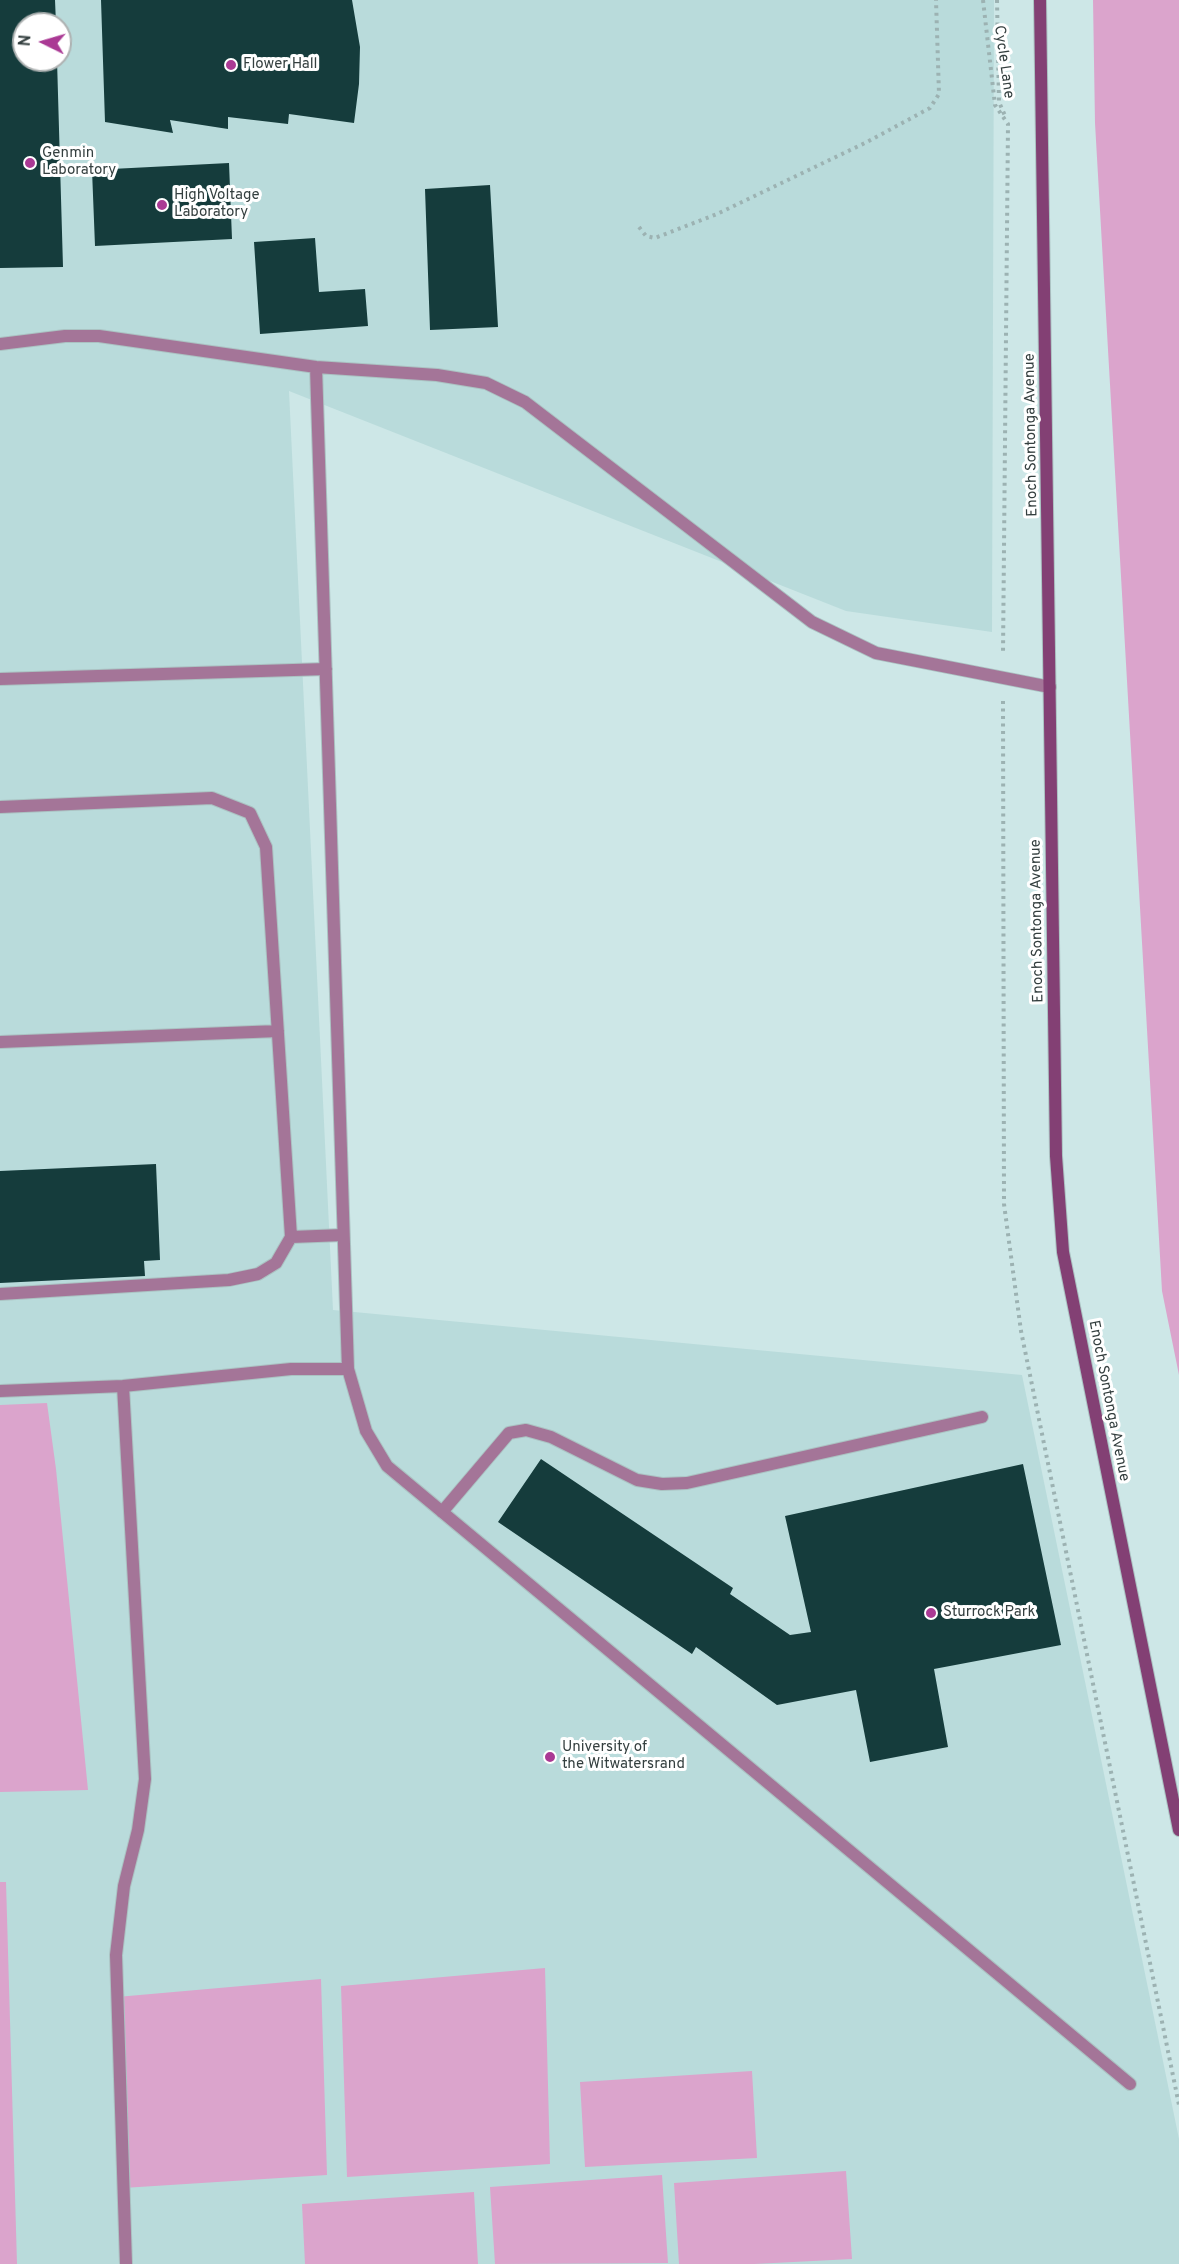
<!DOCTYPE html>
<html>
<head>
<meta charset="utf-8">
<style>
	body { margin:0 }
	#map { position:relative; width:1179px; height:2264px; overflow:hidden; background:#cde7e7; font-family:Overpass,sans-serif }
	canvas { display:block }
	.north { position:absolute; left:12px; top:12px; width:60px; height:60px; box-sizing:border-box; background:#fff; border:2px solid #aeb2b2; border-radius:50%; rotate:275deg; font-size:16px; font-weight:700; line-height:24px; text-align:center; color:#343f3f }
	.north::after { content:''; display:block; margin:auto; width:21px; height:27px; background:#aa3994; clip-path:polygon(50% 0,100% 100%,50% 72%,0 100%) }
</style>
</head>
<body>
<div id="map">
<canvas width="1179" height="2264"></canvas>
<div class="north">N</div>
</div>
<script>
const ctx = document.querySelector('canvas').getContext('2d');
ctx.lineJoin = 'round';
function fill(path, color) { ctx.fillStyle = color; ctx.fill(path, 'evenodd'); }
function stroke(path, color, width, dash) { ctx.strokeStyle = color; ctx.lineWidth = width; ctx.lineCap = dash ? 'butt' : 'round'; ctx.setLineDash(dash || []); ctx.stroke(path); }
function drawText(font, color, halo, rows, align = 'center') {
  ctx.font = font + ' Overpass,sans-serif'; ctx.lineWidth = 6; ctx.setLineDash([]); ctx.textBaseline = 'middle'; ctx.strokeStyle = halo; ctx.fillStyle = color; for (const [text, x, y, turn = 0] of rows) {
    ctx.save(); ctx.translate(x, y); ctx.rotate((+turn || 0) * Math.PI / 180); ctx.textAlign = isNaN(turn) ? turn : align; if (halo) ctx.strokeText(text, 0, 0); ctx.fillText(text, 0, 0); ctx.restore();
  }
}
const built = new Path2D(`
	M0 0H994L992 632 846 611 289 391 333 1310 1022 1375 1179 2139V2264H0ZM24 24H60V60H24Z`);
const green = new Path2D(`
	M1093 0H1179V1375L1162 1291 1095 123Z
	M47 1403 56 1469 88 1790 0 1792V1405Z
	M0 1882H6L17 2264H0Z
	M545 1968 550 2164 347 2177 341 1986Z
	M321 1979 327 2175 123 2188 117 1997Z
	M752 2071 757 2158 585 2167 580 2082Z
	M846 2171 852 2259 754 2264H679L674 2183Z
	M662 2175 668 2263 495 2264 490 2187Z
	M474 2192 478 2264H305L302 2204Z`);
const building = new Path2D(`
	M0 0H55L56 24H24V60H57L63 267 0 268Z
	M101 0H352L360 47 359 84 354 123 289 114 288 124 228 117V129L170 120 173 133 105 122Z
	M229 163 232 239 95 246 92 170Z
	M490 185 498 327 430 330 425 189Z
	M315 238 319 292 365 289 368 326 260 334 254 242Z
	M156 1164 160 1260 144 1261 145 1276 0 1283V1171Z
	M541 1459 733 1588 730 1594 790 1635 811 1632 785 1516 1023 1464 1061 1645 934 1669 948 1747 870 1762 856 1690 777 1705 696 1647 692 1654 498 1522Z`);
const path = new Path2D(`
	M983 0 995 105 1008 124 1003 654
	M997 0 999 102 1006 118
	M639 227 646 236 655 238 717 214 867 142 930 108 939 94 936 0
	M1003 701 1004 1204 1021 1331 1179 2105`);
const service = new Path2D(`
	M0 344 65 336H99L316 367 437 375 486 383 525 402 812 622 876 653 1050 687
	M316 367 348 1369 366 1431 387 1466 1130 2084
	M0 679 326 669
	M0 807 212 798 250 813 266 847 291 1237 343 1235
	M0 1042 278 1031
	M0 1294 229 1280 258 1274 276 1263 291 1237
	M123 1386 145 1779 138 1830 124 1886 116 1955 126 2264
	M0 1391 123 1386 291 1369H348
	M442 1512 509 1433 526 1430 551 1437 637 1480 662 1484 687 1483 982 1417`);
const secondary = new Path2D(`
	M1040 0 1056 1156 1063 1252 1179 1830`);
const markers = [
	[231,65,6,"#aa3994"],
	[30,163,6,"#aa3994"],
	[162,205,6,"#aa3994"],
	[931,1613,6,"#aa3994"],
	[550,1757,6,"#aa3994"]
];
const streetNames = [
	["Cycle Lane",1003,62,82],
	["Enoch Sontonga Avenue",1032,435,-91],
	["Enoch Sontonga Avenue",1038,921,-91],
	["Enoch Sontonga Avenue",1108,1401,79]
];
const poiNames = [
	["Flower Hall",243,65],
	["Genmin",42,154],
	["Laboratory",42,171],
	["High Voltage",174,196],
	["Laboratory",174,213],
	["Sturrock Park",943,1613],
	["University of",562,1748],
	["the Witwatersrand",562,1765]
];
fill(built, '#b9dbdb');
fill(green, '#dba4cc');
fill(building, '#153c3c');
stroke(service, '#abc2c2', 14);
stroke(secondary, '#abc2c2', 14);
stroke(path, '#9cb2b2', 4, [3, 4.5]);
stroke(service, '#a47598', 12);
stroke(secondary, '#834074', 12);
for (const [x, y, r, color] of markers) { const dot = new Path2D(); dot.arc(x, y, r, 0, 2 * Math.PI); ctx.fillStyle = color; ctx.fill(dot); stroke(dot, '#fff', 2); }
drawText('15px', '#343f3f', '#fff', streetNames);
drawText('15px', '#343f3f', '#fff', poiNames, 'left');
</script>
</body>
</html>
